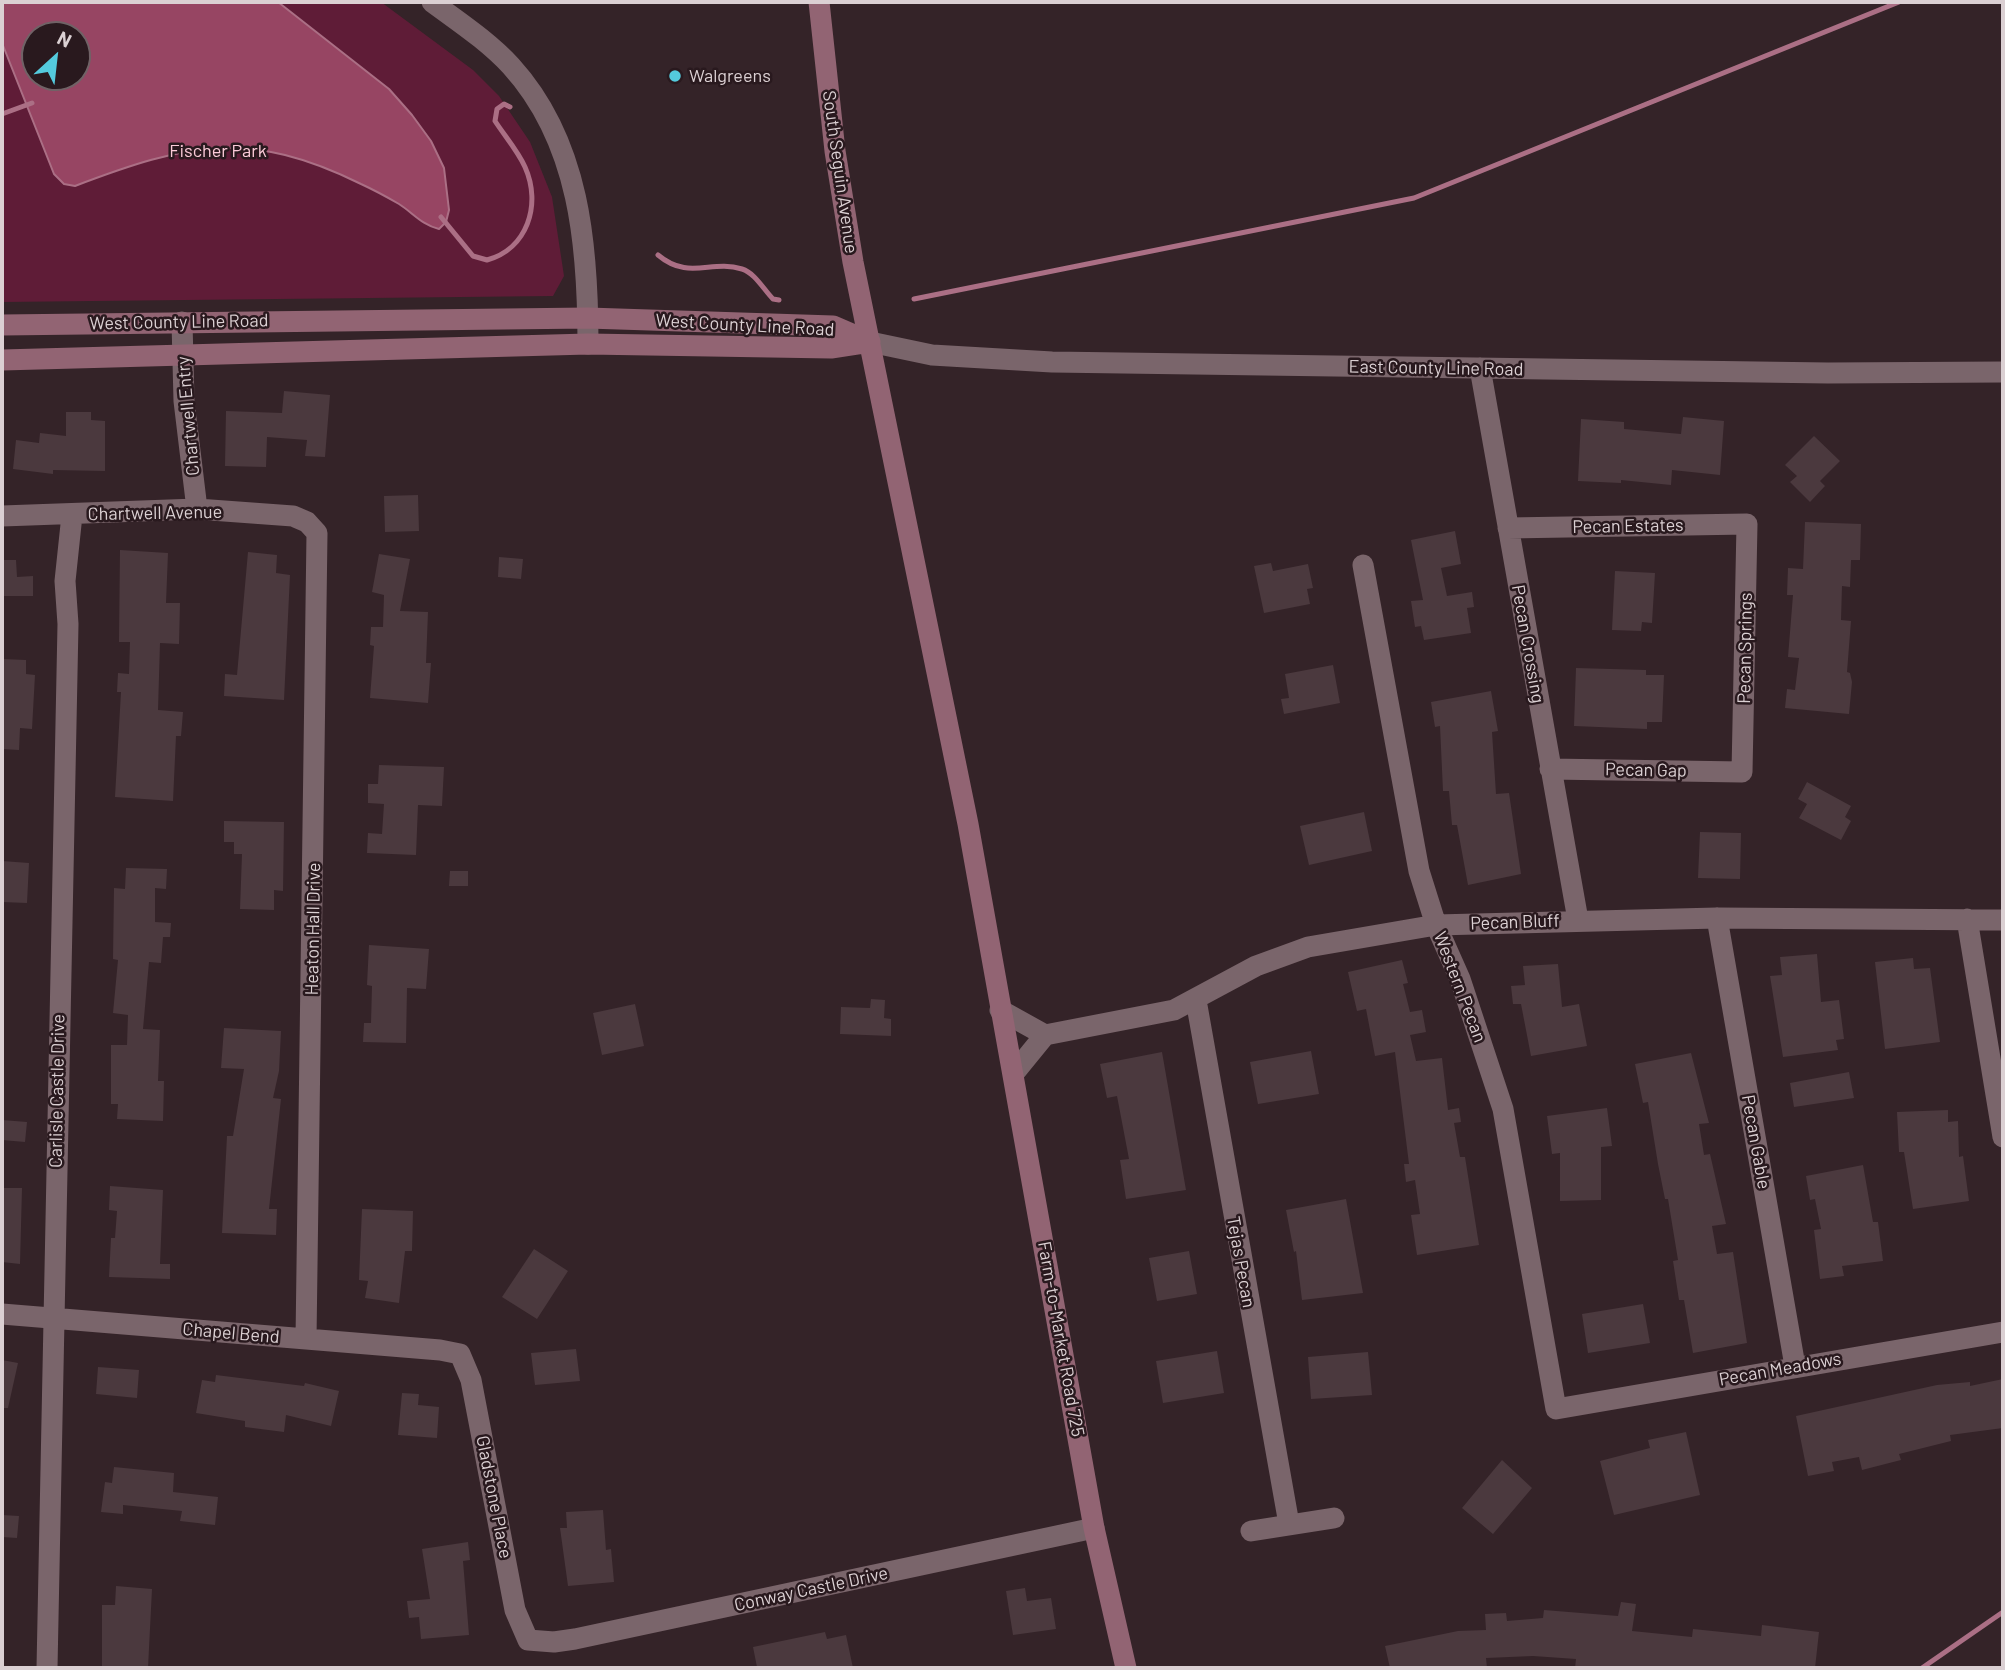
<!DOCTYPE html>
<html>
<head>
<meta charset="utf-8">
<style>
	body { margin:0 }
	#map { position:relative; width:2005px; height:1670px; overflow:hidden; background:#342328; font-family:Barlow,sans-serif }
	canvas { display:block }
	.frame { position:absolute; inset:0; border:4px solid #dbd0d3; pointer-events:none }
	.north { position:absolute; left:21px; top:21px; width:70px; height:70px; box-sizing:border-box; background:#29191e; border:2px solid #706266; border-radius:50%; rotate:27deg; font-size:19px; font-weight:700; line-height:28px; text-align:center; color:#dbd0d3 }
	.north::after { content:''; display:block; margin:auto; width:24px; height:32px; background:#54cadd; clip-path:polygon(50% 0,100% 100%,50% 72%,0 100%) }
</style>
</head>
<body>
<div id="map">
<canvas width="2005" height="1670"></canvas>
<div class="frame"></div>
<div class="north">N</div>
</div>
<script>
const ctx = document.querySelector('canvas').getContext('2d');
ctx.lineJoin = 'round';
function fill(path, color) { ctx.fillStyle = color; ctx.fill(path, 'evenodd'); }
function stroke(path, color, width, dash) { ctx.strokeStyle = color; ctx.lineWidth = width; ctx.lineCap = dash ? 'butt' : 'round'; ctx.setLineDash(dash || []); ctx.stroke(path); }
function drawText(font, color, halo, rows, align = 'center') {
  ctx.font = font + ' Barlow,sans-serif'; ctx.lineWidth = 5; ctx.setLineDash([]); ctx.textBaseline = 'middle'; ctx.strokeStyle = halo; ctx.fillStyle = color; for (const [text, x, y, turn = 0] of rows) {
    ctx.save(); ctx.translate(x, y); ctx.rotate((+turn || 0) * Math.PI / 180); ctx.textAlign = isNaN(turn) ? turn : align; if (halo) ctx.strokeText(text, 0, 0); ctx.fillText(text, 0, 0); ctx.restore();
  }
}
const green = new Path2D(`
	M2 2H381L473 70 499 96 530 142 552 197 564 276 553 296 2 302ZM35 35H77V77H35Z`);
const water = new Path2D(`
	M2 2H278L389 89 412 115 431 141 444 168 449 210 446 222 439 229C422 225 413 213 399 204 387 197 374 190 361 184 249 129 188 143 75 186L64 184 54 174 2 43ZM35 35H77V77H35Z`);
const stream = new Path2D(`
	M2 114 32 103
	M441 217 473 256 487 260C527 249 542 205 525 167 518 151 504 135 495 121L497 109 504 104 510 107
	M658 255C689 281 711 259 742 269 755 273 764 290 773 299L779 300
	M914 299 1414 198 1899 2
	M1922 1668 2003 1612`);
const building = new Path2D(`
	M284 391 330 395 325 457 305 456 307 440 267 437 266 467 225 466 226 411 282 413Z
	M66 412H91V420L105 421V471L53 470V474L13 469 16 440 39 443 40 433 66 436Z
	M1683 417 1724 421 1720 475 1672 470 1671 485 1621 480V483L1578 481 1581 419 1624 422V429L1681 434Z
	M1814 436 1840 461 1820 481 1825 486 1810 502 1790 482 1797 476 1785 465Z
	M418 495 419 531 385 532 384 496Z
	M1805 522 1861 524 1860 560H1851L1850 587 1842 586 1841 620 1851 621 1847 672 1850 673 1852 682 1849 714 1785 708 1787 689 1795 690 1799 658 1788 657 1793 595H1787L1788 568 1803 569Z
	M1455 531 1461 564 1441 568 1447 596 1472 592 1474 607 1467 608 1471 633 1424 640 1421 626 1415 627 1411 601 1423 600 1411 540Z
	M120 550 168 553 166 603H180L179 644 160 643 158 710 183 712 181 736H176L173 801 115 797 121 692H117L118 673 129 674 130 642H119Z
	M248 552 277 555 276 573 290 575 284 700 224 696 225 674 237 675Z
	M379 554 410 559 400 611 428 612 426 663H431L428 703 370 698 374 646 370 645 371 627H383L384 595 372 592Z
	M499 557 523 559 521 579 498 577Z
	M2 560H16L17 577 33 576V596H2Z
	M1271 563 1273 571 1308 564 1313 588 1307 589 1310 604 1264 613 1254 566Z
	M1615 571 1655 573 1652 623 1642 622 1641 631 1612 630Z
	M2 659 26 660V674L35 675 32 729 20 728 19 750 2 749Z
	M1333 665 1340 703 1284 714 1281 699 1289 698 1285 674Z
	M1576 668 1646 670V675H1664L1662 722H1647V729L1574 726Z
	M1491 691 1498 731 1492 732 1496 794 1509 793 1521 874 1468 885 1457 825H1452L1449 791H1443L1440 726 1435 727 1431 702Z
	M379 765 444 767 442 806 418 805 416 855 367 853 368 833 382 834 384 804 368 803V784H378Z
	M1807 782 1851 806 1845 817 1851 821 1841 840 1799 818 1807 804 1798 799Z
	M1364 812 1372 851 1309 865 1300 826Z
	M224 821 284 822 283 891 274 890V910L240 909 242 854H234V842H224Z
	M1700 832 1741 833 1740 879 1698 878Z
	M2 861 29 863 27 903 2 902Z
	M126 868 167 869 166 889 155 888V922L171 923 170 937H163L161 963 149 962 143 1029 160 1030 158 1081H164L163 1121 117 1119 118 1104H111V1045H127L128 1015 113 1013 118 960 113 959 114 888 125 889Z
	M450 871H468V886H449Z
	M369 945 429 949 426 989 407 988 406 1043 363 1042 364 1023H371L372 986 367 985Z
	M1817 954 1821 1002 1839 1000 1844 1039 1836 1040 1838 1050 1783 1057 1770 976 1782 975 1780 957Z
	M1913 958 1914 969 1930 968 1940 1042 1885 1049 1875 962Z
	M1402 960 1408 983 1403 984 1410 1012 1422 1010 1426 1032 1410 1035 1416 1061 1442 1058 1448 1110 1459 1108 1461 1122 1454 1123 1460 1157H1465L1479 1245 1417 1255 1411 1215 1420 1214 1415 1180 1406 1182 1404 1164H1409L1395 1052 1375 1056 1366 1009 1357 1011 1348 972Z
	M1558 964 1562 1007 1579 1004 1587 1046 1531 1056 1521 1004H1513L1511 986 1525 985 1523 966Z
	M871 999 885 1000 884 1018 891 1019V1036L840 1034 841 1007 870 1008Z
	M635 1004 644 1046 602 1055 593 1013Z
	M224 1028 281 1031 279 1071 273 1098 281 1099 269 1209H277L276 1235 222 1233 227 1136H233L244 1069 221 1068Z
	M1311 1051 1319 1094 1258 1104 1250 1062Z
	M1162 1052 1186 1190 1126 1199 1120 1160 1129 1159 1117 1096 1107 1098 1100 1064Z
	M1691 1053 1709 1123 1699 1124 1704 1155 1710 1154 1726 1224 1712 1226 1717 1254 1733 1252 1747 1343 1693 1353 1684 1300H1679L1673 1261 1678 1260 1668 1199H1665L1658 1164 1648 1102 1643 1103 1635 1064Z
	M1849 1072 1854 1098 1794 1107 1790 1083Z
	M1607 1108 1612 1146 1601 1147V1200L1560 1201V1153L1552 1154 1547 1116Z
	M1948 1110V1122L1958 1121 1959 1157 1963 1156 1969 1201 1913 1209 1904 1152H1899L1897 1112Z
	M2 1120 27 1122 25 1142 2 1140Z
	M1863 1165 1873 1222H1878L1883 1261 1842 1266 1844 1276 1820 1279 1814 1230 1821 1229 1815 1199 1810 1200 1806 1176Z
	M110 1186 163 1190 160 1264H170V1279L109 1277 111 1238H115L117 1211 109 1210Z
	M2 1188H22L20 1264 2 1262Z
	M1346 1199 1363 1293 1302 1300 1296 1251 1294 1252 1286 1210Z
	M362 1209 413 1211 412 1251H405L399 1303 365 1298 368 1281 359 1280Z
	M534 1249 568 1271 537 1319 502 1297Z
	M1189 1251 1197 1294 1157 1301 1149 1258Z
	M1643 1304 1650 1343 1588 1353 1582 1314Z
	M576 1349 580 1381 535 1385 531 1353Z
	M1217 1351 1224 1393 1163 1403 1156 1361Z
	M1368 1352 1372 1395 1311 1399 1308 1357Z
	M2 1360 18 1363 8 1408H2Z
	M98 1367 139 1370 137 1398 96 1394Z
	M216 1375 304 1386 305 1383 339 1391 331 1426 286 1415 284 1432 245 1427V1421L196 1413 202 1380 215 1382Z
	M2003 1379V1428L1950 1435 1951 1441 1899 1454 1901 1460 1862 1470 1859 1457 1832 1462 1834 1471 1808 1476 1796 1416 1937 1385 1970 1382V1386Z
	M402 1393 419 1394 418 1405 439 1407 437 1438 398 1435Z
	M1686 1432 1700 1495 1614 1515 1600 1461 1650 1448 1648 1440Z
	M1502 1460 1532 1488 1493 1534 1462 1508Z
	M114 1467 174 1473 173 1492 218 1497 215 1525 180 1521 182 1511 123 1505V1514L101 1512 105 1482 112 1483Z
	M603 1510 606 1550 611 1549 614 1582 568 1586 560 1528H567L566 1512Z
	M2 1515 19 1516 17 1538 2 1537Z
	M468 1542 470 1560 463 1561 469 1635 421 1639 419 1617 409 1618 407 1601 430 1599 422 1549Z
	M116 1586 152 1589 148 1668H102V1605H115Z
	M1025 1588 1027 1601 1051 1598 1056 1629 1013 1635 1006 1591Z
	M1621 1602 1636 1604 1632 1631 1692 1637 1693 1629 1761 1636 1762 1625 1819 1632 1815 1668H1575L1576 1659 1533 1656 1486 1658 1487 1668H1390L1385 1646 1458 1631 1486 1630 1485 1614 1506 1613 1507 1621 1543 1618 1544 1610 1618 1616Z
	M825 1632 827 1639 846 1635 853 1668 757 1667 753 1647Z`);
const street = new Path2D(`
	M432 2C459 22 488 41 511 66 580 142 588 246 588 344
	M182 322 184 401 197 509
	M870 342 932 355 1052 362 1828 373 2003 372
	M1480 368 1578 920
	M2 516 197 509 293 516 307 522 317 533 306 1339
	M1508 528 1747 524 1742 772 1550 769
	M1363 565 1419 871 1436 925 1460 979 1503 1109 1556 1409 2003 1332
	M1717 918 1795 1366
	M1967 919 2003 1137
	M1196 1000 1289 1524
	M1000 1010 1045 1035 1174 1010 1256 966 1308 947 1436 925 1717 918 2003 920
	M1014 1073 1045 1035
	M2 1314 440 1350 460 1354 471 1380 515 1610 528 1640 554 1642 575 1639 1094 1528
	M1251 1531 1334 1518
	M47 1668 68 624 65 581 72 515`);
const secondary = new Path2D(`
	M819 2 835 151 853 262 968 824 1094 1528 1126 1668
	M2 325 588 318 833 326 870 342
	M2 360 588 344 831 348 870 342`);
const markers = [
	[675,76,7,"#54cadd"]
];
const poiNames = [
	["Walgreens",689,76]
];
const parkNames = [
	["Fischer Park",218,151]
];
const streetNames = [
	["South Seguin Avenue",840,172,82],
	["West County Line Road",179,322,-1],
	["West County Line Road",745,325,3],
	["East County Line Road",1436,368,1],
	["Chartwell Entry",188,416,-95],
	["Chartwell Avenue",155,513,-1],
	["Pecan Estates",1628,526,-1],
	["Pecan Crossing",1528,644,80],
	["Pecan Springs",1745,648,-89],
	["Pecan Gap",1646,770,1],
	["Pecan Bluff",1515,922,-2],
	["Heaton Hall Drive",313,929,-89],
	["Western Pecan",1460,987,69],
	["Carlisle Castle Drive",57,1091,-89],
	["Pecan Gable",1756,1142,80],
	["Tejas Pecan",1241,1262,80],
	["Chapel Bend",231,1333,5],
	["Farm-to-Market Road 725",1061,1339,80],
	["Pecan Meadows",1780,1369,-10],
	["Gladstone Place",494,1497,79],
	["Conway Castle Drive",811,1589,-12]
];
fill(green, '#5f1c37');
fill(water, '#974563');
stroke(water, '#ab6f85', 2);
stroke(stream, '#ab6f85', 5);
fill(building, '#4b393e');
stroke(street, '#7a656b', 21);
stroke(secondary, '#926473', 21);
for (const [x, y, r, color] of markers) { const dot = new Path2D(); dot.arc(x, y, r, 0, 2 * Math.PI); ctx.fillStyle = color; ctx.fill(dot); stroke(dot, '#29191e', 2.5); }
drawText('18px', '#dbd0d3', '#29191e', poiNames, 'left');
drawText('18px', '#fbcad8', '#29191e', parkNames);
drawText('18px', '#dbd0d3', '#29191e', streetNames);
</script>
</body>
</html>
